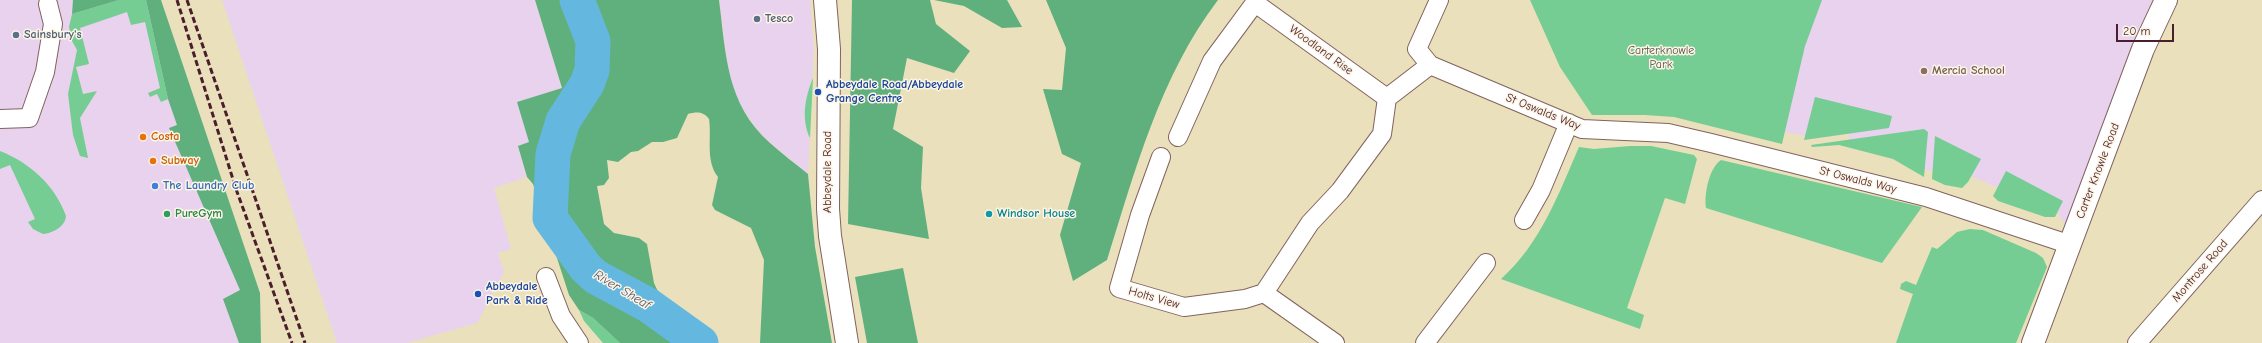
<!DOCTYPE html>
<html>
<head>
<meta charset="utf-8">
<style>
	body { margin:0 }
	#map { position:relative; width:2262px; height:343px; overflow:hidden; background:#eae0bc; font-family:"Comic Neue",sans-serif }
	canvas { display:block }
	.scale { position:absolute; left:2116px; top:24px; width:58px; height:18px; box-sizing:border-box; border:2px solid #4a1f2b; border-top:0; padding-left:5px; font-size:12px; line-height:14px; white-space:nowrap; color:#4a1f2b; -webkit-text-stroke:3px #fcf5e5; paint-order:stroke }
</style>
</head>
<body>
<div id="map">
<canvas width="2262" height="343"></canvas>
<div class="scale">20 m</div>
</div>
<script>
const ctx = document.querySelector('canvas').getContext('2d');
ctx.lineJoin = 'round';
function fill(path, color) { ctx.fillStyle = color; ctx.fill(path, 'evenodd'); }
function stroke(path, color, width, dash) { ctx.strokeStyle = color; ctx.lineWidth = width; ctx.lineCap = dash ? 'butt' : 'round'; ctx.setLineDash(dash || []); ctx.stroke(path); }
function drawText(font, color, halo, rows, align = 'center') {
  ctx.font = font + ' "Comic Neue",sans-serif'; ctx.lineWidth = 3; ctx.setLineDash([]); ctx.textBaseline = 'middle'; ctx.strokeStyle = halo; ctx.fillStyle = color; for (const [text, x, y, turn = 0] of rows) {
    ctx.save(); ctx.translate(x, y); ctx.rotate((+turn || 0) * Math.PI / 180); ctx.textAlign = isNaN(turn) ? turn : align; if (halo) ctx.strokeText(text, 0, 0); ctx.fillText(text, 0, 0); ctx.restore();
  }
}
const built = new Path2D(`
	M0 0H159L257 343H0Z
	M222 0H535L562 88 529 143 518 146 527 177 494 188 511 249 498 253 504 272 477 323 407 343H337Z
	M719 0H810L814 48 808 174 770 143 756 129 739 103 728 71Z
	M1746 0H2155L2068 228 2058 214 1968 175 1925 170 1900 149 1849 142V134L1804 140 1805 136 1785 132 1783 138Z`);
const green = new Path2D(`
	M119 0H146L168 99 161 102 157 94 150 97 148 93 160 88 145 22 131 25 127 12 80 28 89 64 76 67 83 94 97 91 80 118 88 158 80 156 73 135 68 94 77 50 72 41 69 27 72 14Z
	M1530 0H1822L1805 46 1782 144 1674 117 1645 115H1592L1560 67Z
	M813 78 810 138C801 119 805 97 813 78Z
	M1815 97 1892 116 1889 128 1804 140Z
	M1924 129 1928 132 1924 177 1893 159 1839 145 1812 147 1811 145Z
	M1935 136 1981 159 1968 182 1962 188 1945 185 1932 179Z
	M1630 146H1651L1694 155 1697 159 1685 204 1665 198 1627 308 1644 315 1640 329 1501 279C1541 243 1558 195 1579 147L1594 149Z
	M0 151C30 163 55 185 66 216 65 227 53 233 43 234L33 229 28 222 35 219 10 165 0 169Z
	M1721 160 1922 207 1882 263 1706 208C1704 194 1709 168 1721 160Z
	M2006 171 2063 201 2055 217H2045L1998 201 1993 196Z
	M1970 229 1983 230 2036 253 2043 258 2047 267 2016 343H1896L1913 294 1900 289 1901 284 1906 281 1916 285 1932 247 1937 249 1957 232Z
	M579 310 593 318 620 343H603L584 321Z`);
const forest = new Path2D(`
	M73 0H119L72 14Z
	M146 0H161L260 293 261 343H239L223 299 240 290 169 128 177 125 168 99Z
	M535 0H719C726 54 726 104 770 143 782 154 796 164 808 174L815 247 832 343H760L764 260 751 228 715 210 712 205 718 177C705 160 712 138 709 119 703 111 696 112 688 114L677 138 663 142H652L638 151 631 152 618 162 607 160 609 178 604 185 597 186 604 224 614 233 639 238 647 244 654 283 661 298 693 343H620L593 318 579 310 569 295 533 184 527 177 518 146 529 142 517 102 562 88Z
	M852 0H930L936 24 970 51 954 73 907 58 893 129 923 147 921 188 929 239 848 224Z
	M934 0H1007L1022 27 1002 28 964 6Z
	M1046 0H1218C1160 76 1135 171 1107 260L1073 281 1060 235 1081 163 1062 154 1043 89 1062 90 1066 48Z
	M903 268 918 343H867L855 277Z`);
const river = new Path2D(`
	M577 0 593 41 592 70 587 84 563 121 553 154 550 218 586 268 596 277 648 305 701 343`);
const minor = new Path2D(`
	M1255 3 1387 98
	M1430 65 1417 49 1439 0
	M0 119 29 118 45 72 53 24 48 4
	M1178 137 1212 61 1257 0
	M1161 157 1140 215 1119 288 1184 307 1245 299 1264 293
	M1524 220 1541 190 1569 123
	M546 277 561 316 579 343
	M1335 343 1264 293 1310 223 1340 191 1382 134 1387 98 1430 65 1582 129 1668 133 1711 143 1926 197 2071 245
	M1425 343 1486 263
	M2137 343 2262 200`);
const tertiary = new Path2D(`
	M2033 343 2143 49 2166 0`);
const primary = new Path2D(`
	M825 0 829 49 828 209 830 236 847 343`);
const rail = new Path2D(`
	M177 0 236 189 292 343
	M187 0 305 343`);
const markers = [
	[757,19,4,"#5c6f8a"],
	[16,35,4,"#5c6f8a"],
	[1924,71,4,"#8d6e63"],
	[818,92,4,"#1a4fb4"],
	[143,137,4,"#e8710a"],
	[153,161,4,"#e8710a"],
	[155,186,4,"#3f7fe0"],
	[167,214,4,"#2e9e5b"],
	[989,214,4,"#0f9aa8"],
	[478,294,4,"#1a4fb4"]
];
const serviceNames = [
	["Tesco",765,19],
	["Sainsbury's",24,35]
];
const streetNames = [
	["Woodland Rise",1321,50,36],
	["St Oswalds Way",1543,112,22],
	["Carter Knowle Road",2098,171,-69],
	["Abbeydale Road",828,172,-90],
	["St Oswalds Way",1858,180,14],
	["Montrose Road",2200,271,-49],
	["Holts View",1154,298,16]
];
const parkNames = [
	["Carterknowle",1661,51],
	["Park",1661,65]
];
const educationNames = [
	["Mercia School",1932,71]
];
const transitNames = [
	["Abbeydale Road/Abbeydale",826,85],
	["Grange Centre",826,99],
	["Abbeydale",486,287],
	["Park & Ride",486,301]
];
const foodNames = [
	["Costa",151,137],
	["Subway",161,161]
];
const shopNames = [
	["The Laundry Club",163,186]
];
const leisureNames = [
	["PureGym",175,214]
];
const cultureNames = [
	["Windsor House",997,214]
];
const waterNames = [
	["River Sheaf",622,290,31]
];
fill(built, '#e8d2ee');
fill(green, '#75cd93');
fill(forest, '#60b07d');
stroke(river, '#64b8e0', 35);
stroke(minor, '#82635e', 20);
stroke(tertiary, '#82635e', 24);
stroke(primary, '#82635e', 24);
stroke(minor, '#fff', 18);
stroke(tertiary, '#fff', 22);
stroke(primary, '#fff', 22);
stroke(rail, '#4a1f2b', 3, [6, 3]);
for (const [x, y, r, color] of markers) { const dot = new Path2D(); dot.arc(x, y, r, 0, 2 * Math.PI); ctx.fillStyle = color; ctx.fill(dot); stroke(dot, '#fcf5e5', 1.5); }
drawText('bold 12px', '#4e5e75', '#fcf5e5', serviceNames, 'left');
drawText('12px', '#4a1f2b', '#fcf5e5', streetNames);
drawText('12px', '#57534a', '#fcf5e5', parkNames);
drawText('bold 12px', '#785e54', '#fcf5e5', educationNames, 'left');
drawText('bold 12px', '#164399', '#fcf5e5', transitNames, 'left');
drawText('bold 12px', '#c56008', '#fcf5e5', foodNames, 'left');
drawText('bold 12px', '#366cbe', '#fcf5e5', shopNames, 'left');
drawText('bold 12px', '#27864d', '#fcf5e5', leisureNames, 'left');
drawText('bold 12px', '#0d838f', '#fcf5e5', cultureNames, 'left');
drawText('italic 13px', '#53556a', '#fcf5e5', waterNames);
</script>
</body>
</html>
